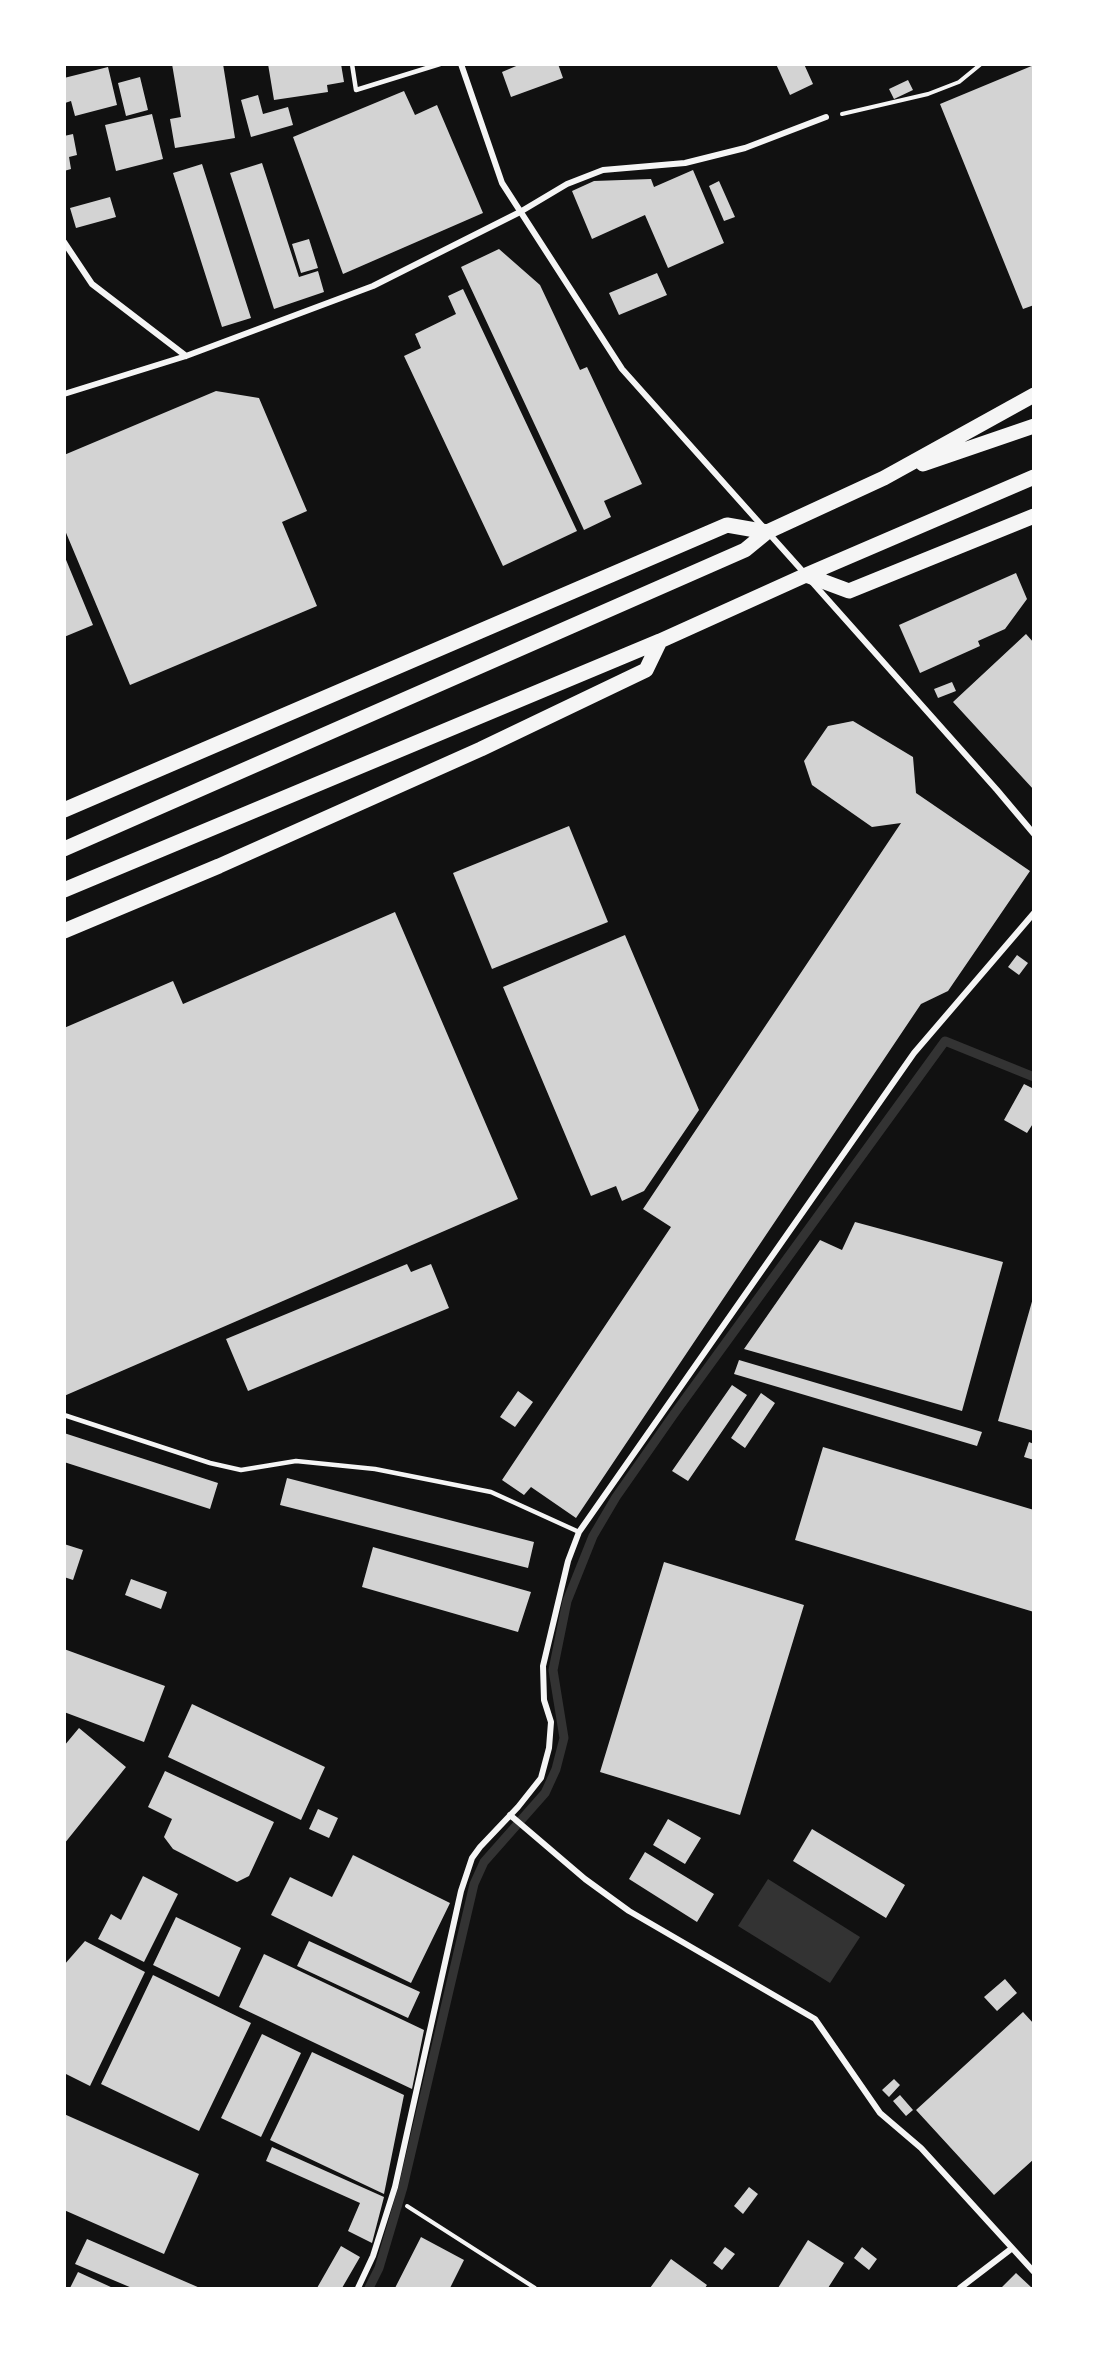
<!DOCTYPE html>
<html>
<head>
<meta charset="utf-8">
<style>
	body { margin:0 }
	#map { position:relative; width:1098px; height:2353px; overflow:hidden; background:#111; font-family:Barlow,sans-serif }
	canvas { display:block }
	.frame { position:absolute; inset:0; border:66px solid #fff; pointer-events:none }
</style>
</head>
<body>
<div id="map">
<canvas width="1098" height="2353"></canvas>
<div class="frame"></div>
</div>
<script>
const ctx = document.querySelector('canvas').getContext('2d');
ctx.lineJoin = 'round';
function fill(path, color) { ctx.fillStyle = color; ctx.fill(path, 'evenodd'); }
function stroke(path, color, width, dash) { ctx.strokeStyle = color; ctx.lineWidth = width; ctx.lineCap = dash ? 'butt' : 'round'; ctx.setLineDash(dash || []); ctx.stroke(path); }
const water = new Path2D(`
	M768 1879 860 1937 830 1983 738 1926Z`);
const stream = new Path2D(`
	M369 2288 379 2268 403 2187 474 1884 484 1862 545 1793 556 1769 564 1738 553 1670 567 1601 593 1536 616 1497 674 1414 945 1041 1034 1077`);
const building = new Path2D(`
	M172 64H223L235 138 175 148 170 119 181 117Z
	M268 64H341L344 82 327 85 328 92 274 100Z
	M521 64H558L563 78 511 97 502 72Z
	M776 64H804L813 84 790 95Z
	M1034 65V305L1023 309 940 104Z
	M108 67 117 105 75 116 71 101 65 103 64 78Z
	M140 77 148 110 126 116 118 83Z
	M908 80 913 90 894 99 889 89Z
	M404 91 415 115 437 105 483 213 343 274 293 137Z
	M258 95 263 114 288 107 293 125 251 137 241 100Z
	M152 114 163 159 116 171 105 125Z
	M73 134 77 155 69 157 71 169 64 171V136Z
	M262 163 299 277 318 271 324 292 274 309 230 173Z
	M202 164 251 318 222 327 173 173Z
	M693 170 724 243 668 268 645 215 592 239 572 191 594 181 651 179 654 187Z
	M719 181 735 217 724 221 709 186Z
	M110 197 116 217 76 228 70 208Z
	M309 239 318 268 301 273 292 244Z
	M499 249 540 285 580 370 587 367 642 484 604 501 611 517 584 530 461 267Z
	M657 273 667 295 619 315 609 293Z
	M463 289 577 531 503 566 404 356 421 348 415 334 456 314 448 296Z
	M216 391 259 398 307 511 282 522 317 606 130 685 64 528V455Z
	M64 555 93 625 64 637Z
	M1016 573 1027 599 1005 629 978 641 980 646 920 673 899 625Z
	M1026 634 1034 643V790L953 702Z
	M952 682 956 691 938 698 934 689Z
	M853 721 913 757 916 793 1030 871 948 991 921 1004 576 1518 531 1487 524 1495 502 1480 671 1227 643 1209 901 823 872 827 812 785 804 761 828 726Z
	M569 826 608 922 492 969 453 873Z
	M395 912 518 1199 64 1396V1028L173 981 183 1004Z
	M625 935 699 1110 644 1191 622 1201 616 1186 591 1196 503 987Z
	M1017 955 1028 963 1019 975 1008 967Z
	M1024 1084 1034 1089V1122L1027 1133 1004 1120Z
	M855 1222 1003 1262 962 1411 744 1349 820 1240 842 1250Z
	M407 1264 411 1272 431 1264 449 1308 248 1391 226 1339Z
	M1033 1298H1034V1431L998 1421Z
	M739 1360 982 1432 977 1446 734 1374Z
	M732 1385 747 1395 688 1481 672 1471Z
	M518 1391 533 1402 515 1427 500 1417Z
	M761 1393 775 1403 745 1448 731 1438Z
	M64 1433 218 1483 210 1509 64 1462Z
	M1029 1442 1034 1444V1460L1024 1457Z
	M823 1447 1034 1510V1612L795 1540Z
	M287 1478 534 1542 528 1568 280 1505Z
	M64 1544 83 1550 73 1580 64 1577Z
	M373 1547 531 1592 518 1632 362 1587Z
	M664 1562 804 1605 740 1815 600 1772Z
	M131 1579 167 1592 161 1609 125 1595Z
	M64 1649 165 1686 144 1742 64 1712Z
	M192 1704 325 1767 301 1820 168 1757Z
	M79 1728 126 1767 64 1844V1746Z
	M165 1771 274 1822 249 1876 237 1882 173 1849 164 1837 172 1819 148 1807Z
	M318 1809 338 1818 329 1838 309 1829Z
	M668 1819 701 1838 685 1864 653 1845Z
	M812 1829 905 1885 886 1918 793 1861Z
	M645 1852 714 1894 697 1922 629 1879Z
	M353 1855 450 1903 411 1983 271 1915 290 1877 332 1897Z
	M143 1876 178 1894 144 1962 98 1939 111 1914 121 1920Z
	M176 1917 241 1948 219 1997 153 1965Z
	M85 1941 145 1972 90 2086 64 2073V1965Z
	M309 1941 420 1992 408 2018 297 1966Z
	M264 1954 424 2030 412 2089 239 2007Z
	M153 1975 251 2023 199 2131 101 2084Z
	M1005 1979 1017 1993 997 2011 984 1997Z
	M1023 2012 1034 2024V2159L994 2195 916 2110Z
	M262 2034 301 2053 261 2137 221 2118Z
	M312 2052 404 2095 384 2194 270 2140Z
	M894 2079 900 2085 889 2097 882 2090Z
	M900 2095 913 2110 906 2116 893 2101Z
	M64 2114 199 2174 164 2254 64 2210Z
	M272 2147 384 2197 372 2243 348 2231 360 2203 266 2161Z
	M749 2187 758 2194 743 2214 734 2206Z
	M421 2237 464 2260 450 2288H395Z
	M87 2239 200 2288H132L75 2264Z
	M808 2240 844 2263 828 2288H778Z
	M341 2246 360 2257 342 2288H317Z
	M725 2247 735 2254 722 2270 713 2263Z
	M862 2247 877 2259 869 2270 854 2258Z
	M671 2259 707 2285 705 2288H650Z
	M78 2272 113 2288H70Z
	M1016 2273 1032 2288H1001Z`);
const path = new Path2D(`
	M842 114 928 94 959 82 981 64
	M407 2206 535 2288`);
const service = new Path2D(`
	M352 64 356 90 440 64
	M64 1415 210 1463 241 1470 296 1461 375 1469 491 1492 579 1532`);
const minor = new Path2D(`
	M461 64 502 183 622 369 806 575
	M64 242 92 284 186 356
	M64 394 186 356 373 286 520 212 567 184 603 170 685 163 745 148 826 117
	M812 582 997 790 1034 834
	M510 1815 585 1879 629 1911 815 2019 880 2113 921 2148 1034 2272
	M358 2288 373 2256 395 2187 461 1891 472 1858 480 1847 518 1807 541 1778 549 1748 551 1722 544 1700 543 1666 568 1561 579 1532 914 1053 1034 913
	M960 2288 1011 2249`);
const primary = new Path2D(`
	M923 464 1034 426
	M806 575 849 591 1034 516
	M64 810 727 525 767 532
	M64 849 745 550 767 532 884 478 1034 395
	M64 890 660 641 806 575 1034 477
	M64 931 219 866 481 749 646 670 660 641`);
fill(water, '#333');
stroke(stream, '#333', 9);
fill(building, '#d3d3d3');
stroke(path, '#f5f5f5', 4);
stroke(service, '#f5f5f5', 4.5);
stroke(minor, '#f5f5f5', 6);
stroke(primary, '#f5f5f5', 15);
</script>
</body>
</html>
